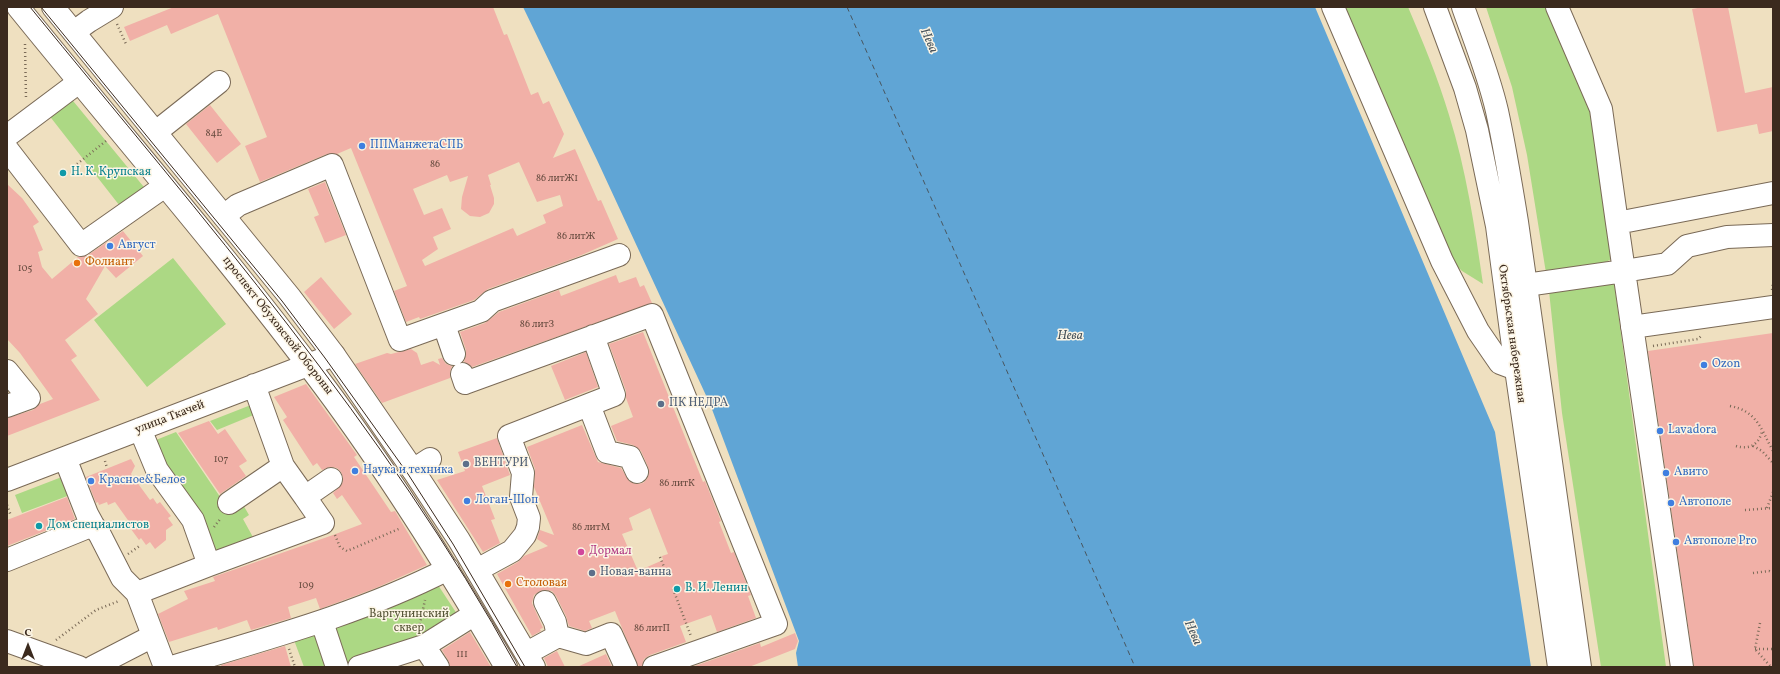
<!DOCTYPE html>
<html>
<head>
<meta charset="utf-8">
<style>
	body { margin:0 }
	#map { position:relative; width:1780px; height:674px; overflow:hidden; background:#efe0c0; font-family:Vollkorn,serif }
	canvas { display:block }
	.frame { position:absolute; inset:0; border:8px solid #3b2a1e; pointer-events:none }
	.north { position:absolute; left:8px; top:626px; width:40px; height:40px; -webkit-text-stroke:3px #fcf5e5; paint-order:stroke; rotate:0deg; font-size:11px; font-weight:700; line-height:16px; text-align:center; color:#3b2a1e }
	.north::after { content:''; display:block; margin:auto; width:14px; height:18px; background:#3b2a1e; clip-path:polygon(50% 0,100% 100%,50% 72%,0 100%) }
</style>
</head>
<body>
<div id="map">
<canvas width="1780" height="674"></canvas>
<div class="frame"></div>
<div class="north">С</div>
</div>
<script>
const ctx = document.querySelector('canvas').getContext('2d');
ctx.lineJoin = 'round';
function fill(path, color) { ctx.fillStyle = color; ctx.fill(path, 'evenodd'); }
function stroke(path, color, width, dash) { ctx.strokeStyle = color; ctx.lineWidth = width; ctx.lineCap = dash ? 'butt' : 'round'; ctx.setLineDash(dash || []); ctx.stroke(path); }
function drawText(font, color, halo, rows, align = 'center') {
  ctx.font = font + ' Vollkorn,serif'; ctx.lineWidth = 3; ctx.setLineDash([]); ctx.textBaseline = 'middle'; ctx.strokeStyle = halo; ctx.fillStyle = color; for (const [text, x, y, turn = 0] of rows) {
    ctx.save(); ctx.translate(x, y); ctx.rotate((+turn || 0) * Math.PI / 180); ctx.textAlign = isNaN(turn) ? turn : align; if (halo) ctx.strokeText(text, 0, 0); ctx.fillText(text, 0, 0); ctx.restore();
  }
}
const green = new Path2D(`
	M1343 7H1408C1423 42 1438 78 1449 115 1466 169 1475 228 1483 284L1462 271 1453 262Z
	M1486 7H1550L1595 111 1613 258 1599 266 1546 273 1527 155 1512 87Z
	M69 96 148 192 123 210 48 114Z
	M173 258 226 324 147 387 94 320Z
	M1614 282 1666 667H1601L1562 413 1549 291Z
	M256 403V414L217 430 210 421Z
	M176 432 229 510 242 503 249 515 243 519 254 539 215 553 151 442Z
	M67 475 70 495 22 513 15 495Z
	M438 585 459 617 424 642 354 665 349 662 336 667H304L294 640Z`);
const water = new Path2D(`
	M523 7H1315L1495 432 1531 667H798L796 653 799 641 710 404 597 160Z`);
const ferry = new Path2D(`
	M847 7 990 332 1135 667`);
const building = new Path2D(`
	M174 7H493L504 35 507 34 531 95 538 92 543 104 549 101 564 134 553 158 575 149 598 201 601 200 618 239 577 257 488 289 474 300 420 319 419 317 406 322 394 291 407 286 351 148 337 154H327L260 182 245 146 267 137 218 14 171 34 167 25 130 41 124 27ZM519 162 537 202 560 195 563 206 543 215 546 223 517 236 513 228 425 266 422 260 438 249 433 237 451 229 442 208 424 215 413 189 447 175 450 182 468 176 462 197 461 209 470 216 480 217 489 213 494 204V198L490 185H491L488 175Z
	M1703 7H1728L1745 93 1773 87V131L1759 134 1757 124 1717 132 1692 9Z
	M210 105 241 144 217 163 186 124Z
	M325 182 346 235 325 243 314 217 319 215 308 189Z
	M7 184 22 198 39 222 33 226 43 250 38 252 42 267 52 279 78 257 88 255 123 231 143 256 116 278 105 266 86 299 98 314 65 340 77 356 71 360 100 400 7 436V418L33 410 40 404 53 399 20 353 7 339Z
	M616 275 619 283 636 277 640 287 644 285 652 303 472 367 464 362 466 356V350L460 332 485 323 499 312 559 290 561 296Z
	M321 277 352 314 334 329 304 292Z
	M643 332 703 482 705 481 721 521 719 522 731 553 734 552 751 595 748 596 756 618 717 632 711 615 680 626 686 642 650 655 644 659 642 667H638L615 611 589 621 592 628 585 631 569 626 566 616 556 596 552 591 545 590 540 591 534 595 532 603 543 628 540 629 541 631 532 636 497 574 518 562 524 556 548 546 537 539 540 530 554 535 534 487 535 469 527 447 582 425 598 462 621 468 630 482 636 484 643 483 647 479 649 473 648 467 641 451 633 445 617 441 611 426 633 417 626 398V391L609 344ZM650 508 668 554 662 556 663 560 638 571 622 534 633 530 629 518Z
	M1773 333V667H1694L1648 351Z
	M411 349 417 353 421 365 433 361 440 365 438 359 442 358 446 364 452 366 450 372V378L382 403 355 364 387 353 391 354Z
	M586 352 598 387 565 400 551 366Z
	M306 384 357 455 354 457 391 512 395 511 427 565 376 588 320 609 316 598 288 607 291 618 251 630 247 620 218 630 217 627 169 642 158 614 188 599 184 591 215 581 213 577 333 535 362 524 342 495 337 499 333 493 342 484 343 478 341 472 337 468 330 467 322 470 317 463 313 466 283 420 287 417 274 397Z
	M209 421 218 434 225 429 247 461 239 466 246 476 220 494 178 433Z
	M497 438 510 475 482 486 495 519 491 520 500 543 483 552 437 480 465 471 458 452Z
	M131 459 135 466 131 474 150 500 153 498 157 504 160 502 171 516 168 518 173 525 166 530V540L155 549 150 542 146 545 141 538 139 540 128 525 130 523 115 502 108 505 107 502 99 505 98 502 96 503 86 477Z
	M67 497 75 519 7 546V520Z
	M470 632 491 667H450L448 660 442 650Z
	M795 633 798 641 795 649 749 667H692L760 643 761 647Z
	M285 646 291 667H222L221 665Z
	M557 651 565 667H548L544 658Z
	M606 654 612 667H577Z`);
const path = new Path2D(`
	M117 24 126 44
	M25 44 26 99
	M77 164 106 141
	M1772 290 1773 283
	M1653 346 1698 339 1702 335
	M1730 406C1757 411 1761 429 1773 451
	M1736 446C1749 450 1759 445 1762 431
	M1753 446 1762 451 1773 463
	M105 461 107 468
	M7 505 11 516
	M1767 508 1773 492
	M1745 510 1773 508
	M214 527 221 518
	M335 535 340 547 347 551 401 528
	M128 554 141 545
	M660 557 664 567
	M1753 573 1769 571 1773 573
	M673 589 691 636
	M1760 623 1755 649 1771 667
	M419 628 425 600
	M56 640 96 610 119 601
	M289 649 295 667
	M1755 649H1773`);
const minor = new Path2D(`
	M1333 7 1442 261 1478 331 1500 363 1516 369
	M1557 7 1601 109 1617 223
	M74 32 89 21 112 7
	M156 132 219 82
	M7 136 79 82
	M7 149 81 245 165 186
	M224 216 238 205 332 165 400 340 481 311 492 301 619 255
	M1526 285 1624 271 1617 223 1773 193
	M444 325 454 354
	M1632 327 1773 307
	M7 371 29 398 7 406
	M462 374 465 383 652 315 776 624 654 667
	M254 385 283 466 305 497 331 479
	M589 405 607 452 630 457 637 472
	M140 429 157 470 193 520 209 565
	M65 458 87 514 93 525
	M413 470 430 459
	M7 480 334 355
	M229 503 283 466
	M7 560 93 525 100 535 122 578 137 593 209 565 323 523 305 497
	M477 570 512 551 525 535 528 527 529 518 521 497 523 473 509 436 614 395 593 336
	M137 593 165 667
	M545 602 555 622 558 636
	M322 622 337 667
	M7 641 79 667
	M424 646 438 667
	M527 653 558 636 586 644 611 634 626 667
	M93 667 153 636
	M172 667C265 639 360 614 448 569
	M359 667 424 646 467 619
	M1682 667 1624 271 1667 264 1687 246 1727 237 1773 235`);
const major = new Path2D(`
	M18 7C120 133 227 256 324 386 391 476 450 571 506 667
	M53 7 289 296 334 355 413 470 459 540 534 667
	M1435 7 1465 88 1477 130 1497 226 1516 369 1559 667
	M1463 7C1475 41 1489 76 1497 111 1505 148 1511 185 1517 222L1580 667`);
const tram = new Path2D(`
	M30 7C203 219 385 426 517 667
	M41 7 282 301 325 358 408 474 453 544 525 667`);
const markers = [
	[362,146,4,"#3f7fe0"],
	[63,173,4,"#0f9aa8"],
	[110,246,4,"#3f7fe0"],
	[77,263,4,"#e8710a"],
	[1704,365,4,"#3f7fe0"],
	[661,404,4,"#5c6f8a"],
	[1660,431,4,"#3f7fe0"],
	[466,464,4,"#5c6f8a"],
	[355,471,4,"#3f7fe0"],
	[1666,473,4,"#3f7fe0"],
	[91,481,4,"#3f7fe0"],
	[467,501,4,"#3f7fe0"],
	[1671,503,4,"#3f7fe0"],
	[39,526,4,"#0f9aa8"],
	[1676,542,4,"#3f7fe0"],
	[581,552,4,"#d1479c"],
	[592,573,4,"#5c6f8a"],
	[508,584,4,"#e8710a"],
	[677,589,4,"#0f9aa8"]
];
const numberNames = [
	["84Е",214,134],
	["86",435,165],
	["86 литЖ1",557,179],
	["86 литЖ",576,237],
	["105",25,269],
	["86 литЗ",537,325],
	["107",221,460],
	["86 литК",677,484],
	["86 литМ",591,528],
	["109",306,586],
	["86 литП",652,629],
	["111",462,655]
];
const shopNames = [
	["ППМанжетаСПБ",370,146],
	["Август",118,246],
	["Ozon",1712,365],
	["Lavadora",1668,431],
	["Наука и техника",363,471],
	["Авито",1674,473],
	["Красное&Белое",99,481],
	["Логан-Шоп",475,501],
	["Автополе",1679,503],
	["Автополе Pro",1684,542]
];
const cultureNames = [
	["Н. К. Крупская",71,173],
	["Дом специалистов",47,526],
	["В. И. Ленин",685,589]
];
const foodNames = [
	["Фолиант",85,263],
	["Столовая",516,584]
];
const streetNames = [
	["проспект Обуховской Обороны",277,326,52],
	["Октябрьская набережная",1511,334,82],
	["улица Ткачей",170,418,-21]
];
const serviceNames = [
	["ПК НЕДРА",669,404],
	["ВЕНТУРИ",474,464],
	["Новая-ванна",600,573]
];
const hotelNames = [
	["Дормал",589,552]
];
const parkNames = [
	["Варгунинский",409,615],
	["сквер",409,629]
];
const waterNames = [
	["Нева",928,41,66],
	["Нева",1070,337],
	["Нева",1192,633,66]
];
fill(green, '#acd884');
fill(water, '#60a5d5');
stroke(ferry, '#48555e', 1, [5, 4]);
fill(building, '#f1b0a7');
stroke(minor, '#7a6a57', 24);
stroke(major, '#7a6a57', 24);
stroke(path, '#7a6a57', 2.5, [1, 3]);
stroke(minor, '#fff', 22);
stroke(major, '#fff', 22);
stroke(tram, '#3b2a1e', 1);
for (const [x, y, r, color] of markers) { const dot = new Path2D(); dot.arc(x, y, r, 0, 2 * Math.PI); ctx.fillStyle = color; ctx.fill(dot); stroke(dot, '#fcf5e5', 1.5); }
drawText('10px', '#684c40', null, numberNames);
drawText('12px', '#366cbe', '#fcf5e5', shopNames, 'left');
drawText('12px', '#0d838f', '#fcf5e5', cultureNames, 'left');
drawText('12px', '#c56008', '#fcf5e5', foodNames, 'left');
drawText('12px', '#3b2a1e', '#fcf5e5', streetNames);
drawText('12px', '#4e5e75', '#fcf5e5', serviceNames, 'left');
drawText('12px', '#b23c85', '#fcf5e5', hotelNames, 'left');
drawText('12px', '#575638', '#fcf5e5', parkNames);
drawText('italic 13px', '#48555e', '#fcf5e5', waterNames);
</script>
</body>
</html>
